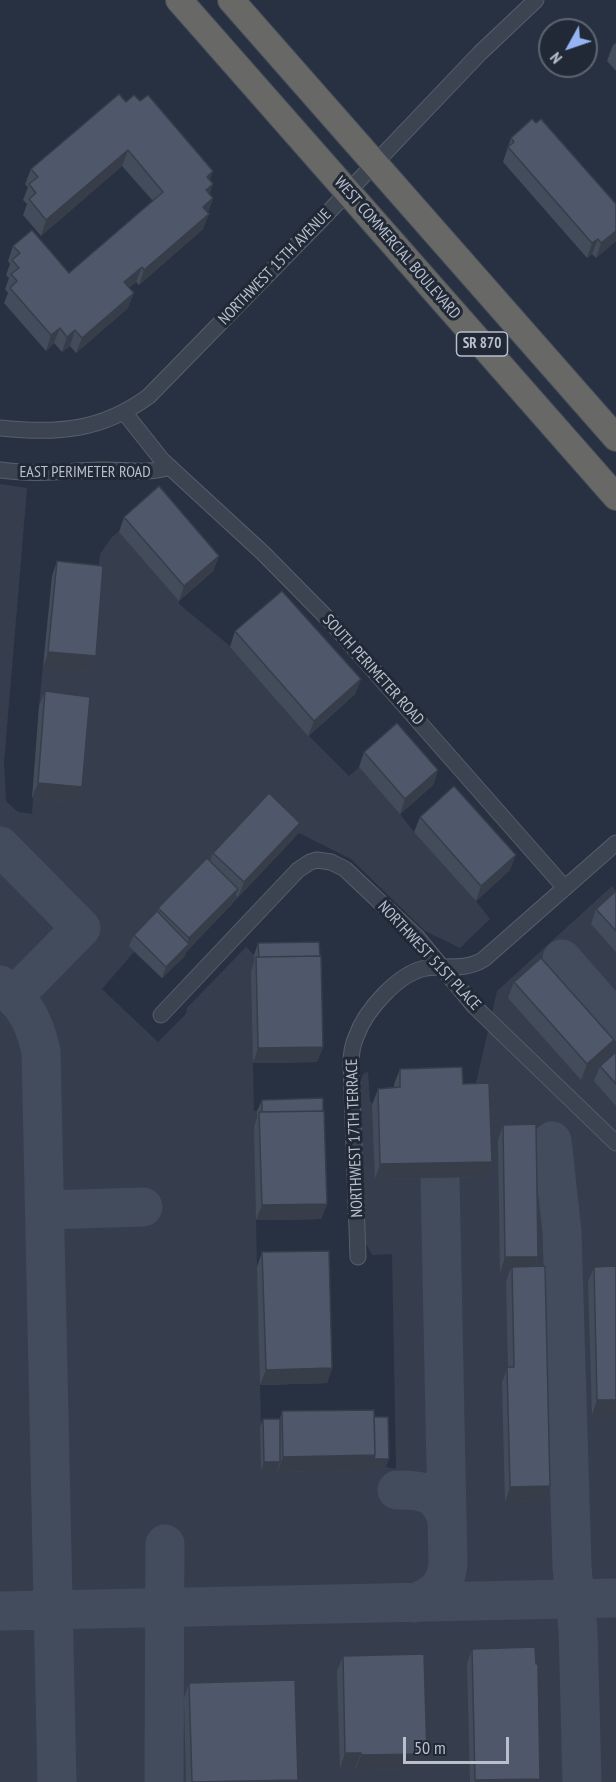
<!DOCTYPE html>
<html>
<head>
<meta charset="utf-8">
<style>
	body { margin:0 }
	#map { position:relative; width:616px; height:1782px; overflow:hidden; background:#283141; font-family:"PT Sans Narrow",sans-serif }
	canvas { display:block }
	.north { position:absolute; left:538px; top:18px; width:60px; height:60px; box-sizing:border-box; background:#212937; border:2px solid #5e6572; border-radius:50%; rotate:230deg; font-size:16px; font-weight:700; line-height:24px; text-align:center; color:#b9bfcb }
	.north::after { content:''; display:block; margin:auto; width:21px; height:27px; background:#96b4f4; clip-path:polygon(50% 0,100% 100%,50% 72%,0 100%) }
	.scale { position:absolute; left:403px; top:1737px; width:106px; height:27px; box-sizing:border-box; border:3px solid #b9bfcb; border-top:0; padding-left:8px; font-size:18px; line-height:21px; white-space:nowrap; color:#b9bfcb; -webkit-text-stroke:4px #212937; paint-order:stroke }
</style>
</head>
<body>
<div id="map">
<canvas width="616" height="1782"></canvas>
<div class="north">N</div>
<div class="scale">50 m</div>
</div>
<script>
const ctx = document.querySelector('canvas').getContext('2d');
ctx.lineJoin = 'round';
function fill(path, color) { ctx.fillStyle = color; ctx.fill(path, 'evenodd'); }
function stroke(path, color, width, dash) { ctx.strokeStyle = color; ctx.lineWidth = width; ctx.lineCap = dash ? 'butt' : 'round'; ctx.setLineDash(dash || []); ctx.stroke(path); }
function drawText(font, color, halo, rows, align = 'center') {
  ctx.font = font + ' "PT Sans Narrow",sans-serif'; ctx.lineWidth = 6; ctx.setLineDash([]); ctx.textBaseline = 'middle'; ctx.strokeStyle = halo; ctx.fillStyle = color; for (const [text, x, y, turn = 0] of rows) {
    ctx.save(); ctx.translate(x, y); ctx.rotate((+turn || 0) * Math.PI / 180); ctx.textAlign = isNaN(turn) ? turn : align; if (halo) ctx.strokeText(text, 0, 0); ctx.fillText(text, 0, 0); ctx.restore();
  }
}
const airport = new Path2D(`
	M0 484 27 488 4 763 6 801 18 812 32 814 39 706 52 576 97 581 100 554 112 537 153 502 213 571 179 601V604L230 646 276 606 355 694 309 736 349 776 392 739 433 785 400 814 414 832 510 870 476 901 490 919 460 948 425 931 351 859 299 833 162 978 134 952 102 989 158 1042 186 1014 187 1008 246 947 254 955 315 954 317 1062 253 1063 254 1111 319 1110 321 1219 256 1220 257 1267 324 1266 327 1383 260 1385 261 1426 385 1425 386 1467 396 1469 392 1254 372 1255 365 1242 359 1083 364 1073 368 1072 370 1101 373 1104 394 1102V1084L473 1096 497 991 612 886 616 891V1782H0Z`);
const taxiway = new Path2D(`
	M0 846 81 928 14 996
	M562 959 616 1021
	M0 985C25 1003 34 1021 41 1051L57 1782
	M552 1141 562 1232 572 1567 578 1630 582 1782
	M45 1210 143 1207
	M397 1490C423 1489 439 1493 447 1520
	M415 1603C435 1595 446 1586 448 1564L440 1178
	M0 1611 616 1598
	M164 1782 165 1544`);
const minor = new Path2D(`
	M124 412 162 460 263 553 332 623 565 888
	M0 428C57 434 102 431 149 396L321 220 480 53 536 0
	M0 470C34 475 66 471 99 470 123 469 147 475 170 467
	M161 1015 298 870 310 862 317 860 331 862 345 869 417 937 475 1007 616 1143
	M358 1257 351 1064C351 1055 352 1046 356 1037 365 1011 398 973 426 968 446 965 466 971 484 959L616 843`);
const trunk = new Path2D(`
	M179 0 616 497
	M231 0 616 438`);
const wall = new Path2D(`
	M616 43V71L607 61 613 45Z
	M126 102 213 184 209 194 213 198 208 212 203 229 139 285 136 282 129 288 128 308 76 353 70 346 62 352 54 343 46 351 4 303 8 293 5 289 9 278 6 275 10 264 8 261 13 246 69 273 153 201 122 166 41 236 23 215 27 204 23 200 28 187 25 184 31 169Z
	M511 138 616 204V241L596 258 592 254 587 258 503 162Z
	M124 517 219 556 213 571 179 601 119 532Z
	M57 561 96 656 90 672 43 668 52 576Z
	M235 631 361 679 355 694 308 736 230 647Z
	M45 691 77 802 32 798 39 706Z
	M364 752 438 770 433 785 400 814 359 767Z
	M420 817 510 870 476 901 414 832Z
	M294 838 238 897 236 895 232 904 186 951 185 956 162 978 129 946 134 935 157 911 158 908 210 861 213 853Z
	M616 891V952L591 924 596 909Z
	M258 943 323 1047 317 1062 253 1063 251 972 254 962V955Z
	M514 982 609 1055 581 1080 508 998Z
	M616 1052V1106L594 1081 600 1066Z
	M400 1069 463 1084 492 1162 486 1177 375 1179 372 1105 378 1089 394 1087V1084Z
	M262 1100 327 1204 321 1219 256 1220 254 1127 257 1118V1111Z
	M503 1125 538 1257 535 1267 544 1501 505 1502 502 1382 508 1367 506 1282 509 1273H500L498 1140Z
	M262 1252 332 1368 327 1383 260 1385 257 1267Z
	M616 1266V1415H592L588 1282 594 1267Z
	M282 1411 374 1417 386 1467H371L370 1470 277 1472V1470H261L260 1427 263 1419H280Z
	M472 1649 539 1782H470L467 1664Z
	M343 1656 421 1769 355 1770V1768H340L337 1671Z
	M189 1683 297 1782H186L184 1698Z`);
const shadedWall = new Path2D(`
	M128 150 122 166 41 236 46 220Z
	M213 171 208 186 207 177Z
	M213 184 208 199 206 190Z
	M213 198 207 213 203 207Z
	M209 214 203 229 139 285 144 270Z
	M616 231V241L596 258 601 243Z
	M598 239 592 254 587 258 592 243Z
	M142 267 136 282 118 297 124 282Z
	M134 293 128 308 76 353 82 338Z
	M60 328 54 343 46 351 51 335Z
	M75 330 70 346 62 352 67 337Z
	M219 556 213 571 179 601 184 586Z
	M48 652 96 656 90 672 43 668Z
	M361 679 355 694 308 736 314 721Z
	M438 770 433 785 400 814 405 799Z
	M38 783 82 787 77 802 32 798Z
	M300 823 294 838 238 897 244 882Z
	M516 855 510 870 476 901 481 886Z
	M238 889 232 904 186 951 185 956 162 978 166 967 186 947 189 938Z
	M614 1040 609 1055 581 1080 587 1064Z
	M323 1047 317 1062 253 1063 258 1048Z
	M492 1162 486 1177 375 1179 380 1164Z
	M327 1204 321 1219 256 1220 262 1205Z
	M505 1257H538L533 1272 512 1267 509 1273H500Z
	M332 1368 327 1383 260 1385 266 1370Z
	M597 1400H616V1415H592Z
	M375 1455 389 1459 386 1467H371L370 1470 277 1472 283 1457Z
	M264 1462H280L277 1470H261Z
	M550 1486 544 1501 505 1502 510 1487Z
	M345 1753H361L355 1768H340Z
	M427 1754 421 1769 355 1770 361 1755Z
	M540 1779 539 1782H475V1780Z
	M298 1780 297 1782H207Z`);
const building = new Path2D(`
	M119 94 126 102 134 95 140 101 148 95 213 171 207 177 213 184 206 190 213 198 203 207 209 214 144 270 142 267 124 282 134 293 82 338 75 330 67 337 60 328 51 335 10 288 17 281 11 274 19 268 12 260 20 253 13 246 32 230 69 273 163 192 128 150 46 220 29 199 36 193 29 184 38 177 31 169Z
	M532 119 536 123 541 119 616 204V231L601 243 598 239 592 243 508 147 514 142 511 138Z
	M159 486 219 556 184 586 124 517Z
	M57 561 103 566 96 656 48 652Z
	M282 591 361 679 314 721 235 631Z
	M45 691 90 697 82 787 38 783Z
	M397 723 438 770 405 799 364 752Z
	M454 786 516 855 481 886 420 817Z
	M269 793 300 823 244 882 213 853Z
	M207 858 238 889 189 938 158 908Z
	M616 891V931L596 909Z
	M157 911 189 944 166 967 134 935Z
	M319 942 320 956 259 957 258 943Z
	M321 956 323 1047 258 1048 256 957Z
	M541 958 614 1040 587 1064 514 982Z
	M616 1052V1084L600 1066Z
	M462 1067 463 1084 489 1083 492 1162 380 1164 378 1089 400 1087V1069Z
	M323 1098V1111L262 1112V1100Z
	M324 1111 327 1204 262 1205 259 1112Z
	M536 1124 538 1257H505L503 1125Z
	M329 1251 332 1368 266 1370 262 1252Z
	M545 1266 550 1486 510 1487 507 1367H514L512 1267Z
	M616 1266V1400H597L594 1267Z
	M374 1410 375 1455 283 1457 282 1411Z
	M374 1417H388L389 1459H374L375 1455Z
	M263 1419H280V1462H264Z
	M535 1647 536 1664H538L540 1779 475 1780 472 1649Z
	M424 1654 427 1754 361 1755V1753H345L343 1656Z
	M295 1680 298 1780 192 1782 189 1683Z`);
const shields = [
	[482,344,51]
];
const shieldNames = [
	["SR 870",482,344]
];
const streetNames = [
	["WEST COMMERCIAL BOULEVARD",397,248,49],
	["NORTHWEST 15TH AVENUE",275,267,-46],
	["EAST PERIMETER ROAD",85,472],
	["SOUTH PERIMETER ROAD",373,670,48],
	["NORTHWEST 51ST PLACE",429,956,47],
	["NORTHWEST 17TH TERRACE",355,1138,-92]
];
fill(airport, '#363e4e');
stroke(taxiway, '#434c5c', 39);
stroke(minor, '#575f6b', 17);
stroke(trunk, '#444c59', 28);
stroke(minor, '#3c4451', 15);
stroke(trunk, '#686866', 26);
fill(wall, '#434c5b');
fill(shadedWall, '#373e4a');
fill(building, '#4e586a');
stroke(building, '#373e4a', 1.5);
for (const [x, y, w] of shields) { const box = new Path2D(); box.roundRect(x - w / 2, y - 12, w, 24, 4.5); ctx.fillStyle = '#212937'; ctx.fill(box); stroke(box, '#b9bfcb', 1.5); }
drawText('bold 15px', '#b9bfcb', null, shieldNames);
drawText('16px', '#b9bfcb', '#212937', streetNames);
</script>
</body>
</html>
